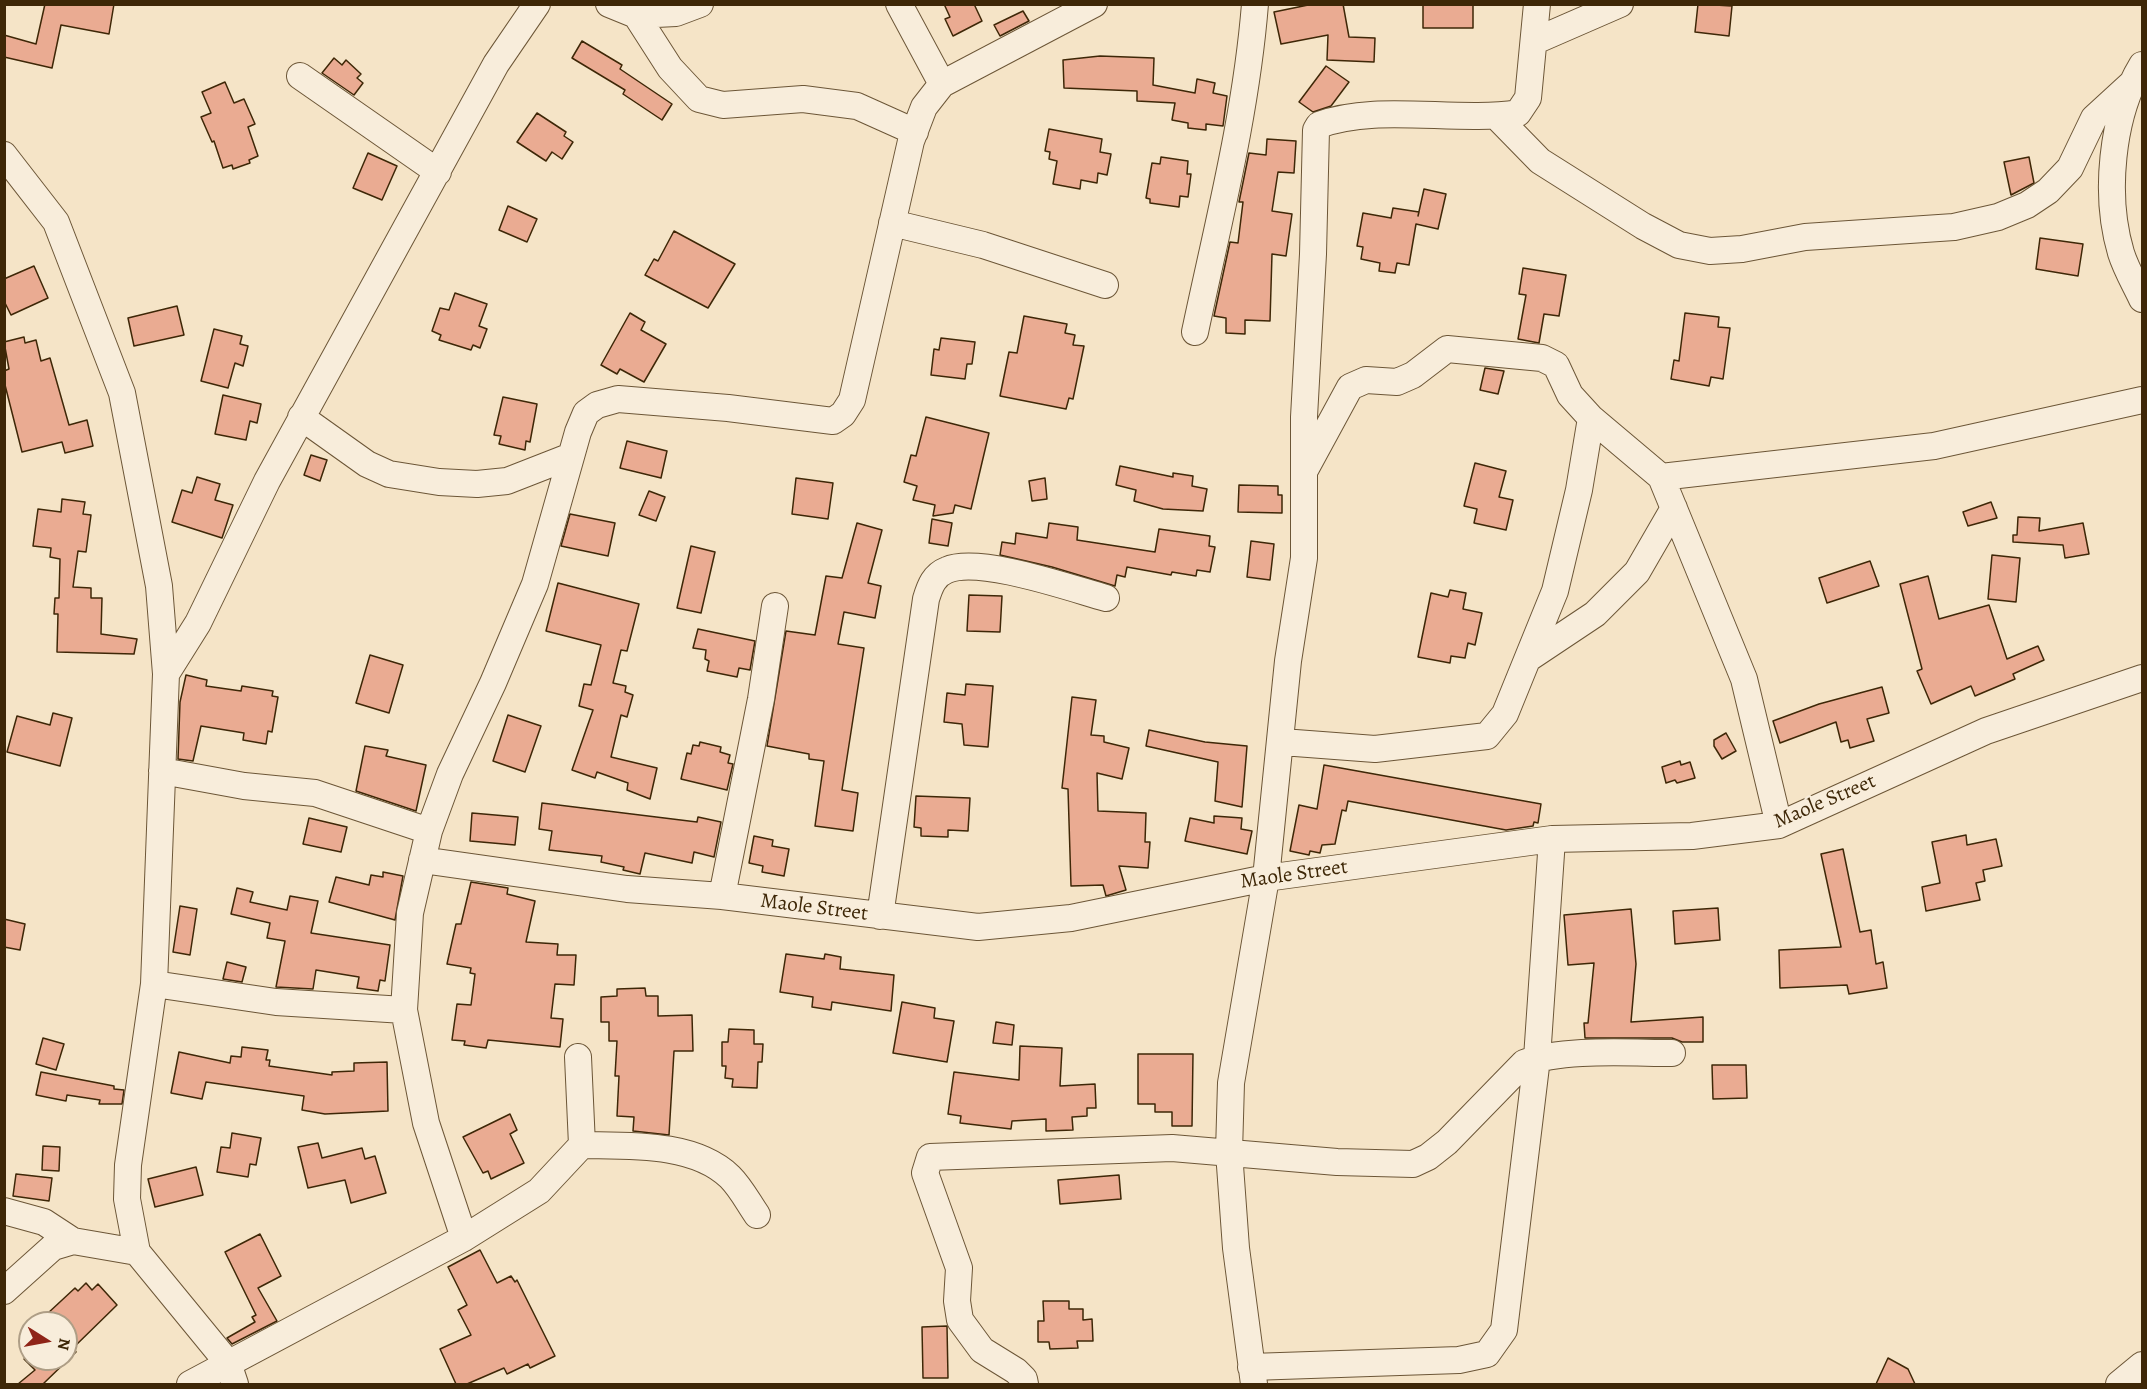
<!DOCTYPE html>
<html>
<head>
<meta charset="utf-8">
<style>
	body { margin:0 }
	#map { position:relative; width:2147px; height:1389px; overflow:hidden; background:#f5e4c7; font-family:Alegreya,serif }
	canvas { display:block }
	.frame { position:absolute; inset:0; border:6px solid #3e2707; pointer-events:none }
	.north { position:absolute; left:18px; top:1311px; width:60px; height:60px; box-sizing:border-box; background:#f8eddb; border:2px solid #ae9e86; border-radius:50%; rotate:101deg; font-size:16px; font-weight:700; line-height:24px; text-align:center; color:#3e2707 }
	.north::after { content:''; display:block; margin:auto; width:21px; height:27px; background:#8f2418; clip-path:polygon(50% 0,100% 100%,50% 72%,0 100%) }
</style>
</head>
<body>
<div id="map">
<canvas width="2147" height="1389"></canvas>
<div class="frame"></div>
<div class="north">N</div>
</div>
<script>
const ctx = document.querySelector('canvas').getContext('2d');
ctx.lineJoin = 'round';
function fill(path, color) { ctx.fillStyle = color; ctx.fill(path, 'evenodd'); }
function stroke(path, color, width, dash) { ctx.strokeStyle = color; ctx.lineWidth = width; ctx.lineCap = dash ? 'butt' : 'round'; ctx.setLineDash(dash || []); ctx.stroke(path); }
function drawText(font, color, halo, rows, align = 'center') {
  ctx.font = font + ' Alegreya,serif'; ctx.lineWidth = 4.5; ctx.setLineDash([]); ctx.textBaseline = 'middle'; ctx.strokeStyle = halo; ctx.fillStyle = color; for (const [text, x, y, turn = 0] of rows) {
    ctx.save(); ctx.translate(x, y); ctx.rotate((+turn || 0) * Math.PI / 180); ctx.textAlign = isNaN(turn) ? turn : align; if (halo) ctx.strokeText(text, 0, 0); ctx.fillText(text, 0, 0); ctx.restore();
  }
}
const building = new Path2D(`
	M45 4H114L109 34 61 25 52 68 4 57V35L36 44Z
	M944 4H974L982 21 953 36 945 19 950 17Z
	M1313 4H1343L1349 37 1375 38 1374 62 1327 60 1328 35 1281 44 1274 12Z
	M1423 4H1473V28H1423Z
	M1698 4 1732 6 1729 36 1695 32Z
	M1023 11 1029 21 1000 36 994 25Z
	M582 41 622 65 620 69 672 104 662 120 623 94 625 90 572 58Z
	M1100 56 1154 58 1153 85 1195 93 1197 79 1215 83 1213 93 1227 96 1223 126 1206 124V130L1188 128V123L1172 120 1175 103 1137 101V91L1064 88 1063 60Z
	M334 58 342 65 346 60 361 74 357 78 363 83 354 95 322 73Z
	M1326 66 1349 82 1331 106 1313 112 1299 102Z
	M225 82 234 103 244 99 255 124 248 127 258 156 249 160 250 163 233 169 232 165 223 168 214 141 212 142 201 117 211 113 202 92Z
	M537 113 566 132 564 136 573 142 562 159 552 152 546 161 517 142Z
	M1049 129 1102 139 1100 152 1111 154 1107 175 1098 173 1097 183 1081 180 1080 189 1053 184 1057 161 1049 159 1050 152 1045 151Z
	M1267 139 1296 141 1294 173 1278 172 1272 211 1292 214 1286 256 1272 254 1270 321 1245 320V334L1226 333V318L1214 316 1230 242 1238 243 1243 202H1239L1249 153 1266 155Z
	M368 153 397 166 382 200 353 188Z
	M1161 157 1188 161 1187 174H1191L1188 197 1180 196 1179 207 1150 203V199L1146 198 1152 163 1160 164Z
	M2029 157 2034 183 2011 195 2004 162Z
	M1424 189 1446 194 1438 229 1416 224 1409 265 1397 263 1395 273 1379 271 1380 263 1361 259 1363 247 1357 246 1363 213 1391 218 1393 208 1419 212 1418 216Z
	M508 206 537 219 527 242 499 230Z
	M674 231 735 264 708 308 645 275 654 259 658 261Z
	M2040 238 2083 244 2078 276 2036 269Z
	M34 266 48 298 11 315 4 301V279Z
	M1523 268 1566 275 1559 316 1544 314 1539 343 1518 339 1526 295 1519 294Z
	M455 293 487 304 479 326 487 329 480 348 473 345 471 350 439 340 441 335 432 331 440 308 449 310Z
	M177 306 184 335 134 346 128 318Z
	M630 313 645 322 641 330 666 344 644 382 620 369 617 374 601 365Z
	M1685 313 1719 317 1718 327 1730 328 1723 379 1711 377 1709 386 1671 379 1674 360 1679 361Z
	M1024 316 1067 324 1065 333 1075 335 1073 345 1084 346 1073 399 1069 398 1066 409 1000 396 1009 352 1017 353Z
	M214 329 242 336 240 344 248 346 243 366 235 363 228 388 201 381Z
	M24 337 25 343 36 340 41 361 50 358 69 425 87 420 93 446 65 453 62 442 22 452 4 381V371L9 369 4 342Z
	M941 338 975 342 972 364H967L965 379 931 375 934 349 939 350Z
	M1485 368 1504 371 1498 394 1480 390Z
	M223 395 261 404 257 423 250 421 246 440 215 434Z
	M503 397 537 404 530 442 526 441 525 450 499 444 501 436 494 435Z
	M926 417 989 433 971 509 955 505 953 513 933 516 935 505 913 500 917 486 904 482 911 455 916 456Z
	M627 441 667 451 661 478 620 468Z
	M311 455 327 460 320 481 304 475Z
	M1475 463 1506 471 1499 497 1513 500 1506 530 1474 523 1477 509 1464 506Z
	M1120 466 1173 477V473L1193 476 1192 486 1207 489 1203 511 1163 509 1134 501 1136 490 1116 485Z
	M197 477 220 484 215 500 233 505 222 538 172 522 182 490 192 493Z
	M796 478 833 483 828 519 792 514Z
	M1045 478 1047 499 1032 501 1029 481Z
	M1239 485 1278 486V495H1282V513L1238 512Z
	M649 491 665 497 656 521 639 515Z
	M62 499 85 502 83 514 91 515 86 552 78 551 73 587 91 588V598H102L101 634 137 639 134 654 57 652 58 614H54L55 598H59L60 559 50 557 51 548 33 546 38 509 61 512Z
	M1991 502 1997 518 1968 526 1963 512Z
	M570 514 615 523 608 556 561 546Z
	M2018 517 2040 518 2039 531 2083 523 2089 554 2065 558 2063 545 2013 542V535H2017Z
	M932 519 952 523 948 546 929 543Z
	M857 523 882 530 868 583 881 586 875 618 844 612 838 644 864 648 842 790 858 793 853 831 815 826 824 761 809 759V754L767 746 786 631 815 635 826 576 842 578Z
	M1049 523 1078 527 1077 540 1155 552 1159 529 1210 536 1209 546 1215 547 1210 572 1197 570 1196 576 1172 572 1171 575 1127 567 1125 577 1117 575 1115 586 1052 567 1000 555 1002 542 1015 544 1016 533 1047 538Z
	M1251 541 1274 544 1270 580 1247 577Z
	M691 546 715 552 701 613 677 608Z
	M1992 555 2020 558 2016 602 1988 599Z
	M1870 561 1879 586 1827 603 1819 578Z
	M1928 576 1939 619 1989 605 2007 659 2038 646 2044 660 2013 674 2015 679 1975 696 1971 686 1931 704 1917 671 1922 669 1900 584Z
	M558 583 639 604 627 651 621 650 613 683 626 686 625 692 633 695 627 717 621 715 611 757 657 768 650 799 627 790 628 783 597 772 595 778 572 770 593 710 579 706 584 684 591 685 601 645 546 631Z
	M1450 590 1466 593 1463 609 1482 613 1475 645 1468 643 1465 658 1451 656 1450 663 1418 657 1431 593 1448 597Z
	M969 595 1002 596 1000 632 967 631Z
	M698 629 755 641 750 670 739 668 737 677 707 671 709 661 705 659 706 650 693 648Z
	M370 655 403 665 389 713 356 703Z
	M186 675 207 680 206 686 241 691 242 686 273 691 272 696 278 697 272 732 268 731 266 744 243 740 244 733 201 726 193 761 178 759 180 702Z
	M966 684 993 686 988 747 964 745 962 724 944 722 947 693 965 695Z
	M1882 687 1889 713 1867 719 1874 741 1850 748 1848 740 1841 742 1836 722 1780 743 1773 721 1819 704Z
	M1072 697 1096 700 1091 735 1104 736V742L1129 748 1122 779 1097 773 1098 811 1146 813 1145 842H1150L1148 868 1119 866 1126 890 1106 896 1103 885 1071 886 1068 789 1062 788Z
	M53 713 72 718 60 766 7 752 17 716 50 725Z
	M508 715 541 726 525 772 493 761Z
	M1149 730 1205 742 1247 746 1242 807 1215 801 1218 762 1146 746Z
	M1726 733 1736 751 1722 759 1714 746V740Z
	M700 742 721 747 720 752 730 755 728 763 733 764 727 790 681 779 687 753 691 754 693 745 699 746Z
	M365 746 388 750 386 756 426 765 416 811 356 791Z
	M1680 761 1681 765 1690 762 1695 778 1677 783 1675 780 1666 783 1662 767Z
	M1324 765 1541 804 1538 823 1534 822 1533 826 1506 830 1348 801 1346 811 1342 810 1335 844 1322 845 1320 853 1310 851 1309 855 1290 851 1299 805 1317 809Z
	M916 796 970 798 968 831 948 830V837L921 836V828L914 827Z
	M542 803 697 822 698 817 721 822 714 857 694 852 692 863 645 853 640 874 623 870 624 867 601 862 602 856 549 850 552 831 539 829Z
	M472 813 518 817 515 845 470 841Z
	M1214 816 1242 818 1241 829 1252 831 1247 854 1185 841 1190 818 1214 823Z
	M309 818 347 827 341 852 303 844Z
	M1966 835 1967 845 1996 839 2002 866 1983 870 1985 881 1976 883 1980 900 1926 911 1922 887 1940 883 1932 842Z
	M754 836 773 840 772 846 789 849 784 876 762 872 763 866 749 863Z
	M1843 849 1860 932 1871 930 1876 964 1883 962 1887 988 1849 994 1847 985 1780 988 1779 950 1841 947 1821 854Z
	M383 872 403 876 395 920 329 902 336 877 369 885 371 875 383 877Z
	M471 882 508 888 507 894 535 901 526 942 558 944 557 955H576L574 985 555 984 551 1018 563 1019 560 1047 488 1040 486 1048 464 1045 465 1041 452 1040 457 1004 471 1005 475 974 470 973 471 968 447 964 456 924H461Z
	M237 888 253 892 250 902 287 910 290 896 318 901 311 933 390 945 385 981 380 980 378 991 357 988 359 977 316 970 313 989 276 987 285 941 267 938 270 923 231 914Z
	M180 906 197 909 190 955 173 952Z
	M1718 908 1720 940 1675 944 1673 911Z
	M1631 909 1636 964 1631 1022 1703 1017V1042H1682L1672 1038H1585L1584 1023H1588L1594 963 1568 965 1564 915Z
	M4 919 25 924 20 950 4 947Z
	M786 954 824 959 825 954 841 957 840 969 894 975 891 1011 832 1002 831 1010 812 1007 813 997 780 992Z
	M227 962 246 967 242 982 223 979Z
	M645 988 646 996H658V1016L692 1015 693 1051H674L669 1135 633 1131 634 1117 617 1116 619 1076H615L617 1041H609V1022H601V997L617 996V989Z
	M902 1002 935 1008 934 1018 954 1021 947 1062 893 1053Z
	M996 1022 1014 1025 1012 1045 993 1043Z
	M729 1029 754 1030V1044H763L762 1062H758L757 1088 732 1087 733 1079 725 1078 726 1066H722V1042H728Z
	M43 1038 64 1044 56 1070 36 1064Z
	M1020 1046 1062 1048 1060 1086 1095 1084 1096 1108H1087V1116L1072 1117 1073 1130 1046 1131V1119L1012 1121 1011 1129 960 1123 961 1116 948 1114 954 1072 1019 1080Z
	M242 1047 268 1050 266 1060H270L269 1066 332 1075V1072L354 1071V1063L387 1062 388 1111 325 1114 302 1110 304 1096 206 1082 202 1099 171 1093 179 1052 230 1063 231 1056 241 1057Z
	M1138 1054H1193L1192 1126H1172V1112H1155V1104H1138Z
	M1712 1065H1746L1747 1098 1713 1099Z
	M41 1072 114 1086V1089L124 1090 122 1104H99L100 1100 67 1095 66 1101 36 1095Z
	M510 1114 517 1130 510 1134 524 1163 491 1179 488 1171 483 1173 463 1137Z
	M232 1133 261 1138 256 1165 250 1164 248 1177 217 1172 221 1147 230 1148Z
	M318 1143 322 1158 362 1148 365 1159 375 1156 386 1193 351 1203 345 1180 308 1188 298 1147Z
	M43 1146 60 1147 59 1171 42 1170Z
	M196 1167 203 1195 155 1207 148 1179Z
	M16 1174 52 1178 49 1201 13 1196Z
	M1119 1175 1121 1199 1060 1204 1058 1180Z
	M260 1234 281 1276 258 1288 277 1321 232 1344 227 1338 255 1322 252 1317 256 1315 225 1252Z
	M480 1250 497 1283 511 1276 515 1282 517 1280 555 1356 530 1368 528 1364 507 1374 504 1368 467 1384H456L440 1349 471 1335 458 1310 467 1305 448 1267Z
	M86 1283 92 1290 98 1284 117 1305 73 1348 76 1352 43 1384H18L35 1370 24 1359H66V1323H56L47 1314 75 1288 78 1291Z
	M1043 1301H1069V1309H1083V1320L1092 1319 1093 1341H1077L1078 1348 1050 1349 1049 1342H1038V1321H1044Z
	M947 1326 948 1378H923L922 1327Z
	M1888 1358 1908 1369 1915 1384H1876Z`);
const minor = new Path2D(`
	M609 4 636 15 676 13 700 4
	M899 4 942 84
	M636 15 670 68 699 99 723 105 803 99 857 106 915 132
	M1535 41 1620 4
	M2142 65C2111 116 2104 196 2121 253 2126 269 2135 284 2142 299
	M300 76 438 172
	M1497 117 1540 161 1643 226 1679 245 1710 251 1742 249 1805 237 1954 227 1998 217 2027 205 2048 191 2070 168 2094 118 2130 85
	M4 155 56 222 122 393 159 586 166 674 154 984 128 1165 127 1199 137 1252 228 1363 235 1384
	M892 223 983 245 1105 285
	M1195 332C1218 223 1246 116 1255 4
	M301 417 367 464 389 474 439 482 477 484 507 481 571 456
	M1306 468 1350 387 1366 380 1397 382 1413 375 1447 349 1542 358 1556 365 1570 395 1591 418
	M1661 477 1934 446 2142 400
	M1529 658 1595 614 1637 572 1674 508
	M166 674 198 623 267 481 496 64 537 4
	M1282 742 1375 749 1487 736 1505 714 1555 591 1579 490 1591 418 1661 477 1744 679 1779 825
	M162 771 244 786 315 793 429 831
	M422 860 627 889 722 896 978 927 1071 918 1266 878 1552 839 1692 836 1779 825 1986 731 2142 678
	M722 896 761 699 775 606
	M880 916 926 599C930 586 934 575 947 570 979 556 1070 588 1106 598
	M154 984 276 1002 404 1010
	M582 1145C628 1146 694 1142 730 1177 741 1188 748 1202 757 1215
	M4 1211 44 1222 73 1241
	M464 1238 426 1123 404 1010 410 913 429 831 450 774 493 683 535 584 578 432 586 413 597 405 618 399 728 408 833 421 843 414 852 400 911 141 924 107 942 84 1094 4
	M4 1291 53 1247 73 1241 137 1252
	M1251 1367 1459 1360 1487 1354 1504 1330 1537 1058 1552 839
	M190 1384 464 1238 539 1191 582 1145 578 1057
	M1025 1384 1024 1379 1016 1371 982 1350 960 1320 957 1301 959 1268 925 1173 930 1157 1172 1148 1337 1162 1413 1164 1428 1157 1447 1142 1524 1063C1563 1048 1630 1053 1672 1053
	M1254 1384 1236 1248 1229 1152 1231 1083 1266 878 1288 661 1304 558V417L1313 254 1316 130 1319 125C1376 103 1457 123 1518 113L1528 98 1537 4
	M2119 1384 2142 1365`);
const streetNames = [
	["Maole Street",1825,802,-23],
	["Maole Street",1294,875,-8],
	["Maole Street",814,908,7]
];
fill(building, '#eaab92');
stroke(building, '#3e2707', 1.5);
stroke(minor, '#6c5637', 28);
stroke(minor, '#f8eddb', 26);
drawText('21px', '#3e2707', '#f8eddb', streetNames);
</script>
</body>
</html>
